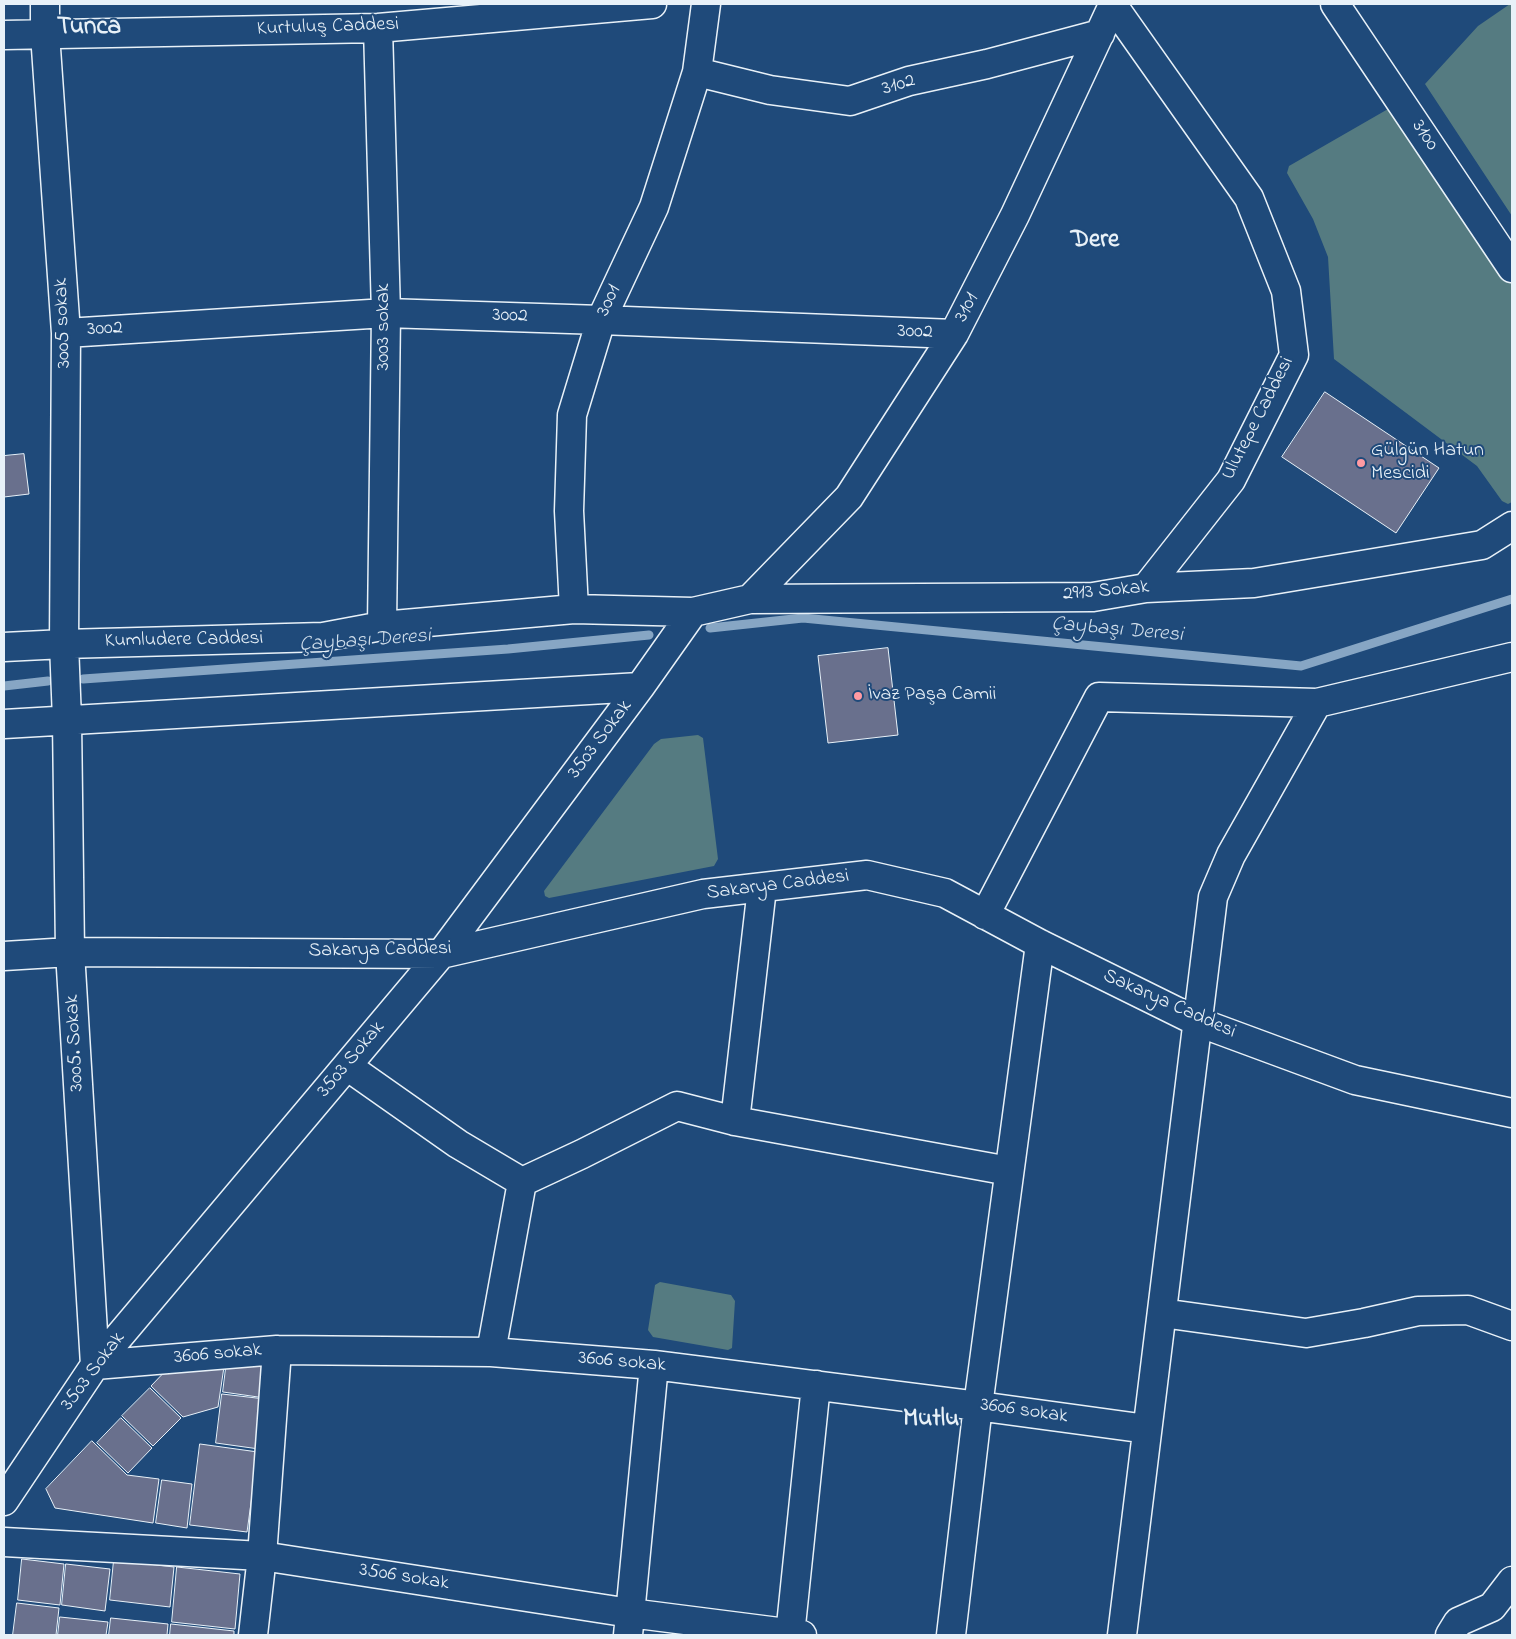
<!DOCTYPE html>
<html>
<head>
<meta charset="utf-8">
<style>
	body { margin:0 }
	#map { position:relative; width:1516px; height:1639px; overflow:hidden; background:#1f4a7a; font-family:"Indie Flower",sans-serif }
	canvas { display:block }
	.frame { position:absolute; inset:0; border:5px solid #e8f1f8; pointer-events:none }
</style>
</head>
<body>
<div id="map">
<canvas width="1516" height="1639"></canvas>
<div class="frame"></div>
</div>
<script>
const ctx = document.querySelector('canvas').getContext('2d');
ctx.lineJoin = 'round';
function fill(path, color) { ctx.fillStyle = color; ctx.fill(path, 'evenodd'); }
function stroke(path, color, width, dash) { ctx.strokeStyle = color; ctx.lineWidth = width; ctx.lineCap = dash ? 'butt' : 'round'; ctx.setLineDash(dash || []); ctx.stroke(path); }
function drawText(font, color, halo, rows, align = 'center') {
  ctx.font = font + ' "Indie Flower",sans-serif'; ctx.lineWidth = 4; ctx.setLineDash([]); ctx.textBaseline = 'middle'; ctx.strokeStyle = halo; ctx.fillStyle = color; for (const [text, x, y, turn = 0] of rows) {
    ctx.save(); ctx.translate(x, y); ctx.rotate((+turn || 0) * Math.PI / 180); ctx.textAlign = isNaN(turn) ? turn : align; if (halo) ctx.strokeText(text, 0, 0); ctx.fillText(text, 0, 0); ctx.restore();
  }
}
const green = new Path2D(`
	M1510 4H1512V216L1425 84 1478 26Z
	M1395 105 1512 264V502L1508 504 1502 501 1477 466 1334 359 1328 257 1313 219 1287 173 1289 166Z
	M698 735 703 738 718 859 714 866 549 898 545 896 544 891 654 744 661 739Z
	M660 1282 731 1295 735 1301 732 1348 728 1350 653 1337 648 1330 655 1285Z`);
const stream = new Path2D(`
	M710 628 803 618 1301 666 1512 599
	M83 679 508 649 649 635
	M4 686 48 681`);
const building = new Path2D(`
	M1325 392 1439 468 1396 533 1282 457Z
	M24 454 29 494 4 497V456Z
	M888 648 898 735 828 743 818 656Z
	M225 1360 218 1407 183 1417 151 1386 172 1364Z
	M227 1360 270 1366 265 1398 223 1392Z
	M150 1388 181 1418 153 1446 122 1416Z
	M222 1394 265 1399 259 1449 216 1443Z
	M121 1418 152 1448 128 1473 97 1443Z
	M92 1441 127 1475 159 1479 153 1523 55 1508 46 1489Z
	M200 1444 258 1452 247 1532 190 1525Z
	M162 1480 192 1484 187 1528 156 1523Z
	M22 1559 64 1564 60 1605 18 1600Z
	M114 1560 174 1567 170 1607 110 1600Z
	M66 1564 110 1569 105 1611 62 1605Z
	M177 1567 240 1574 235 1629 172 1622Z
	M17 1603 59 1608 56 1635H13Z
	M60 1617 108 1622 106 1635H58Z
	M111 1618 168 1624 167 1635H109Z
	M171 1624 234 1631V1635H170Z`);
const minor = new Path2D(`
	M45 4V34L66 333 64 644 67 720 70 952 95 1365 277 1350 491 1352 654 1365 978 1406 1147 1429
	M1112 4 1249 198 1286 291 1294 355 1231 480 1146 588
	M1335 4 1512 268
	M378 28 386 313 382 626
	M4 35 378 28 652 4
	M697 72 770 90 850 101 909 81 987 64 1100 34
	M66 333 386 313 601 320 954 334
	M750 599 849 497 954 334 1015 215 1113 5
	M574 609 569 511 572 415 601 320 654 207 697 72 706 4
	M4 647 64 644 323 637 382 626 574 609 693 612 750 599 1093 597 1146 588 1254 583 1482 545 1512 526
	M4 724 640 687
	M985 915 1099 697 1317 703 1512 657
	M4 956 70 952 441 954 703 894 867 875 945 893 1040 944 1198 1022 1355 1080 1512 1113
	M347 1066 458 1144 522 1182 582 1154 677 1106 735 1121 1009 1171
	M735 1121 762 888
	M1162 1313 1306 1333 1364 1323 1418 1311 1468 1310 1512 1326
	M491 1352 522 1182
	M4 1501 95 1365 441 954 640 687 693 612
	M4 1542 262 1556 630 1613 802 1635
	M253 1635 262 1556 277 1350
	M628 1635 654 1365
	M790 1635 816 1385
	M951 1635 978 1406 1040 944
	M1122 1635 1213 897 1231 855 1317 703
	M1450 1635 1458 1622 1492 1607 1512 1581`);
const markers = [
	[1361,463,5,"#ff9aa2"],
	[858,696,5,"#ff9aa2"]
];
const streetNames = [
	["Kurtuluş Caddesi",328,28,-2],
	["3102",899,86,-17],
	["3100",1424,136,56],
	["3001",610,301,-66],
	["3101",968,308,-63],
	["3002",510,317,2],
	["3005 sokak",64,323,-92],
	["3003 sokak",385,327,-90],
	["3002",105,330,-3],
	["3002",915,333,2],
	["Ulutepe Caddesi",1259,419,-63],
	["2913 Sokak",1106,592,-5],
	["Kumludere Caddesi",184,641,-1],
	["3503 Sokak",601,740,-53],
	["Sakarya Caddesi",778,886,-7],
	["Sakarya Caddesi",380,951,-1],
	["Sakarya Caddesi",1169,1005,24],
	["3005. Sokak",76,1043,-93],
	["3503 Sokak",352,1060,-50],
	["3606 sokak",218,1355,-5],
	["3606 sokak",622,1363,5],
	["3503 Sokak",94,1372,-53],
	["3606 sokak",1024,1412,8],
	["3506 sokak",404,1578,9]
];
const poiNames = [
	["Gülgün Hatun",1371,452],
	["Mescidi",1371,475],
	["İvaz Paşa Camii",868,696]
];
const waterNames = [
	["Çaybaşı Deresi",1117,631,5],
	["Çaybaşı Deresi",365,642,-4]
];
const districtNames = [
	["Tunca",89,29],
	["Dere",1095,242],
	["Mutlu",931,1421]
];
fill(green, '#557b81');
stroke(stream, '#87a6c4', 9);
fill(building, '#69708d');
stroke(building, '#e8f1f8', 1);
stroke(minor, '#e8f1f8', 31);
stroke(minor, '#1f4a7a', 28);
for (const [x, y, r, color] of markers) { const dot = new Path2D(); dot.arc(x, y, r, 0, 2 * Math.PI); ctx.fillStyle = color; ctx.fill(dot); stroke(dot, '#1f4a7a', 2); }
drawText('20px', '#e8f1f8', '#1f4a7a', streetNames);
drawText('20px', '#e8f1f8', '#1f4a7a', poiNames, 'left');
drawText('italic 21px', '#d0deeb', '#1f4a7a', waterNames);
drawText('bold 25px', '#e8f1f8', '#1f4a7a', districtNames);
</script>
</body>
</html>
